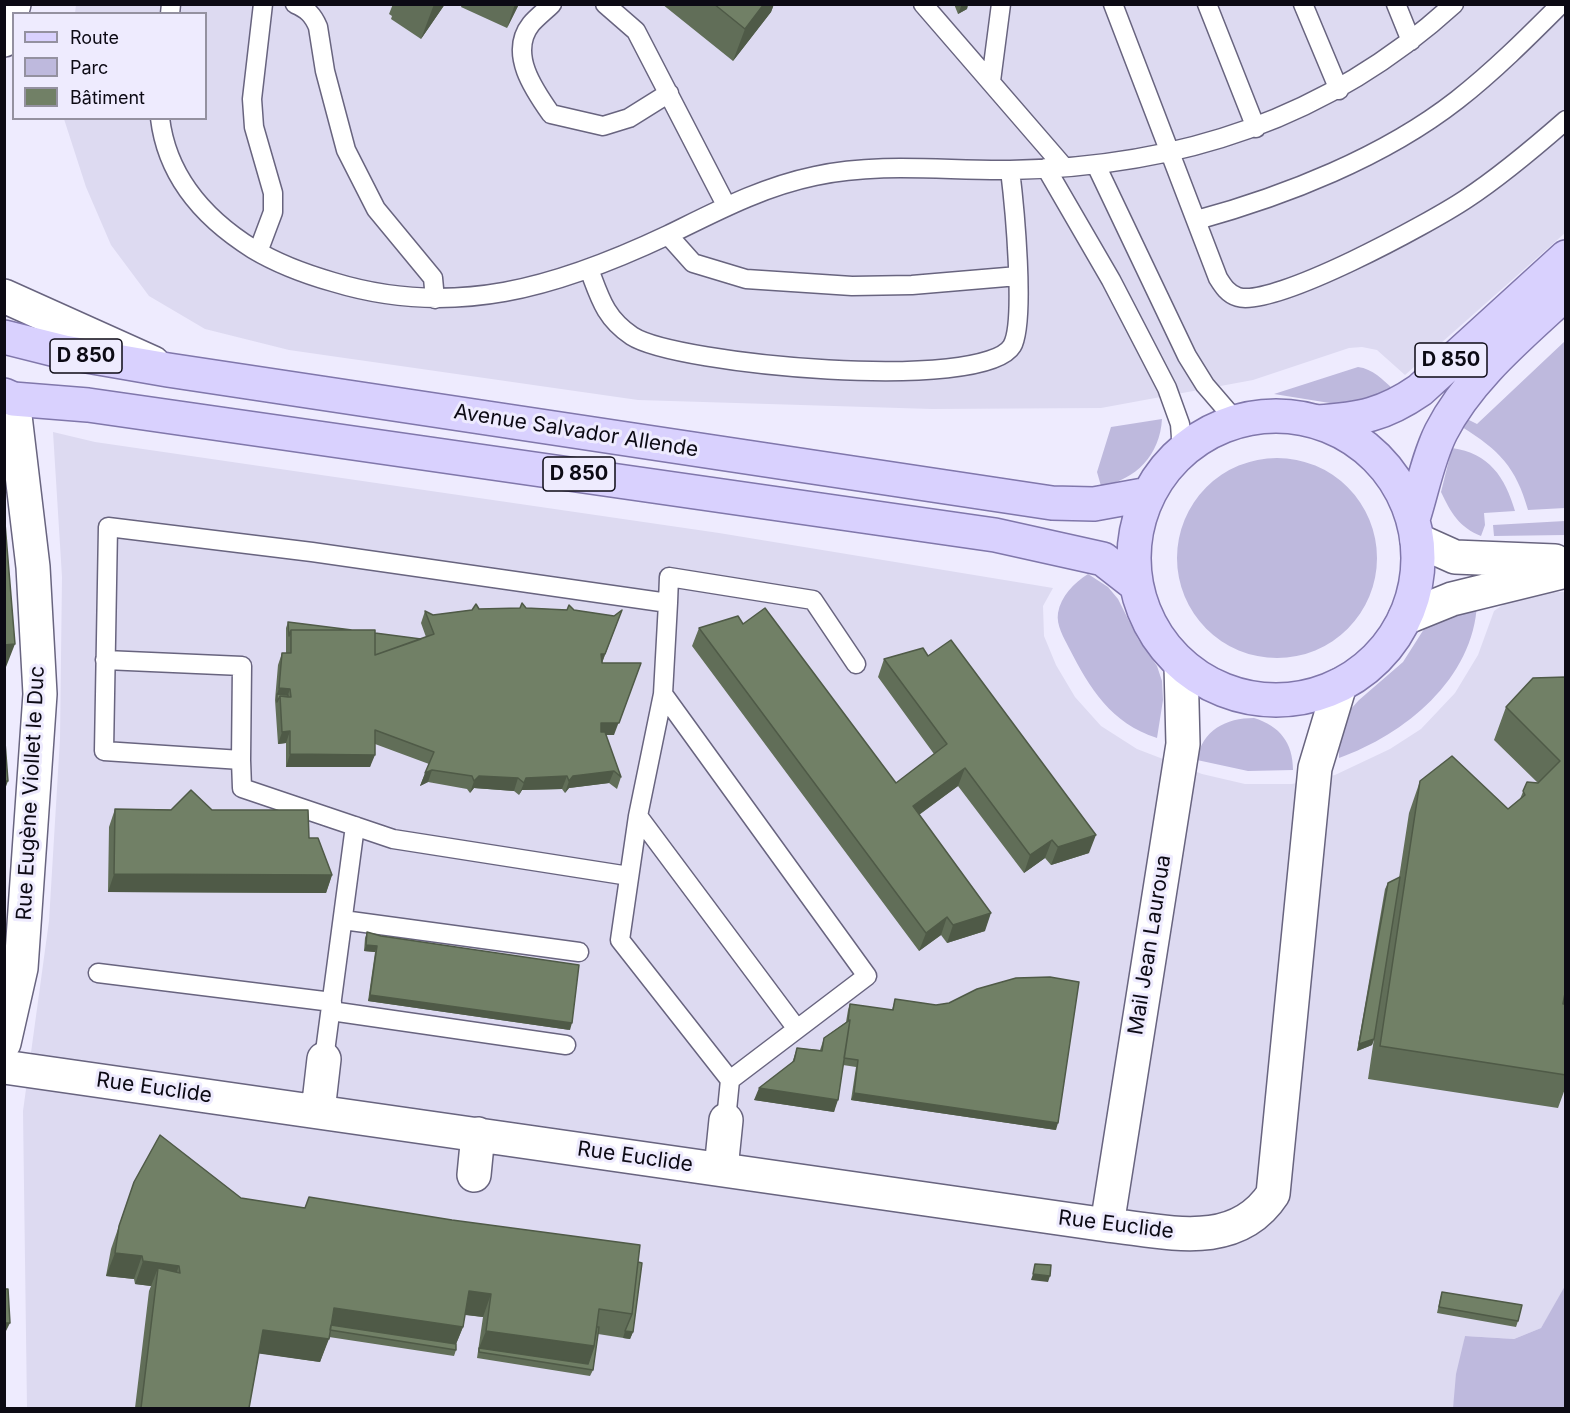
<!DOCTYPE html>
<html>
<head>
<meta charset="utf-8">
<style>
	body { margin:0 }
	#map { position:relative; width:1570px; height:1413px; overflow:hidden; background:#eeebfe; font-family:Inter,sans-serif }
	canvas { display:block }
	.frame { position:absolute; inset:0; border:6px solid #0c0a14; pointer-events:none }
	.legend { position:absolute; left:12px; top:12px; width:195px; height:108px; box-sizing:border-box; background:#eeebfe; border:2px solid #9491a0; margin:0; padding:8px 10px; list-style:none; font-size:18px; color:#0c0a14 }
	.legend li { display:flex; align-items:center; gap:12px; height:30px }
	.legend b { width:30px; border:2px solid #9491a0 }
</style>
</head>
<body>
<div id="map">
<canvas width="1570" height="1413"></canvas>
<div class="frame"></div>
<ul class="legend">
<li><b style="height:8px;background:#d9d1fe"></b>Route</li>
<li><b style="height:16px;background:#beb9dd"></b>Parc</li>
<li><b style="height:16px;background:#718066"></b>Bâtiment</li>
</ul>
</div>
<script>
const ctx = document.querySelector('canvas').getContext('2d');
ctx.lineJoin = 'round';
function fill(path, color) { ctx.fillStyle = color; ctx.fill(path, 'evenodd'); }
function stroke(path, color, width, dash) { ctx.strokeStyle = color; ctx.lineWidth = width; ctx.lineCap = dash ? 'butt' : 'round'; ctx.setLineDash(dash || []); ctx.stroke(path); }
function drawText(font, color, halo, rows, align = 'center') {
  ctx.font = font + ' Inter,sans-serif'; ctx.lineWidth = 6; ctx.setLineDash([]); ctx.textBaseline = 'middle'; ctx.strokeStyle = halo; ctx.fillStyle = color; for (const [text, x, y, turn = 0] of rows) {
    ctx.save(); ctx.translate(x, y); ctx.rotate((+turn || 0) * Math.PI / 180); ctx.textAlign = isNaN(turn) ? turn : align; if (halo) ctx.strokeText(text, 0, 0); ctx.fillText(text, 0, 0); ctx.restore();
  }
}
const built = new Path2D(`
	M76 5H1565V233L1405 375 1377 350 1362 347 1349 348 1253 380 1101 408 932 409 638 400 289 350 205 329 149 296 111 245 86 187 64 119 206 118V14L75 13Z
	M53 432 95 442 719 533 1053 588 1043 606 1044 636 1056 665 1075 697 1101 726 1137 749 1202 774 1245 784H1292L1335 775 1390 749 1421 729 1455 693 1478 655 1494 611 1520 593 1565 592V1289L1541 1328 1514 1339 1465 1336 1453 1408H27L23 1111 49 921 60 739 62 577Z`);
const green = new Path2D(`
	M1565 341V508L1528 510C1516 467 1499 450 1462 427L1467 419 1477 424Z
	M1358 367C1373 369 1382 379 1393 389L1392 395 1342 405 1274 394Z
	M1162 419C1160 455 1136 480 1101 486L1097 472 1111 427Z
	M1452 448C1489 453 1505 477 1515 511L1484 513 1485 525 1481 536C1459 527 1451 513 1441 492Z
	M1177 558a100 100 0 1 1 200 0a100 100 0 1 1-200 0Z
	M1565 521V535L1494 536 1493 525Z
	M1088 574 1108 587 1118 599 1138 639 1157 666 1162 681 1163 700 1157 738C1111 723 1090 689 1069 648 1064 638 1056 625 1058 613 1061 596 1074 583 1088 574Z
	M1477 603C1474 679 1404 735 1339 758V742L1349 711 1359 700 1403 662 1424 629 1438 618Z
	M1254 718C1280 726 1293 743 1293 770L1248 771 1197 760C1202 730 1226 718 1254 718Z
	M1565 1286V1408H1453L1456 1374 1465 1336 1514 1339 1541 1328Z`);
const service = new Path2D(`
	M295 4C307 9 313 15 318 27L325 71 346 150 376 209 433 278 435 299
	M552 4C545 11 537 17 531 24 508 53 534 90 551 114L603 126 629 118 669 93
	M605 4 636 31 726 205
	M923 4 1064 167
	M1113 4 1218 278C1223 286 1228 294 1238 297 1274 308 1430 223 1466 199 1501 176 1534 148 1566 120
	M1207 4 1256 128
	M1303 4 1339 90
	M1396 4 1411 41
	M170 14 171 4
	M991 81 1001 4
	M160 118C167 177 205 219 253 249 278 264 305 274 333 282 454 319 558 287 668 235 717 211 762 187 815 176 881 162 945 171 1010 170 1180 167 1328 119 1454 4
	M1096 165 1187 356 1205 385 1236 421
	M1046 168 1111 280 1167 388 1180 424 1182 451
	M1197 220C1285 196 1384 157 1457 100 1494 71 1527 38 1561 4
	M668 235 693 263 746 279 852 286 912 285 1018 276
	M258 252 273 212V193L254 127 252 99 263 4
	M589 269C600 298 605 318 632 336 677 365 984 393 1012 346 1026 322 1014 202 1010 170
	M668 603 669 577 813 600 856 664
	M105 660 242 666 241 760
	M638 816 797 1029
	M629 876 393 839 242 788 241 760 104 751 108 527 312 552 668 603 663 694
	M343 920 579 952
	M98 973 332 1002
	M331 1011 566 1045
	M324 1059 355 826
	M726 1120 730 1080 867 976 663 694 638 816 620 940 730 1080`);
const minor = new Path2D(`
	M1417 540 1455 557 1555 561
	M1405 618 1452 599 1566 571
	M4 1043 21 968 40 694 33 567 13 399
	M4 1067 1107 1225C1165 1231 1235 1252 1273 1194L1315 768 1340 685
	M318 1111 324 1059
	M721 1169 726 1120
	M474 1175 478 1134
	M1107 1225 1183 744 1181 665`);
const secondary = new Path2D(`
	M4 40 14 4
	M4 296 153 363`);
const primary = new Path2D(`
	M4 337 64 352 168 370 1052 503 1094 504 1149 494
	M4 395 13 399 88 405 995 535 1103 559 1135 584
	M1134 558a142 142 0 1 1 284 0a142 142 0 1 1-284 0Z
	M1317 422C1360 419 1384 415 1420 390L1566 257
	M1413 519C1422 491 1428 458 1441 432 1469 377 1521 335 1566 293`);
const wall = new Path2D(`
	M393 4H445L421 39 391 19 392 16 389 14Z
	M462 4H519L507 28 461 7Z
	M662 4H774L771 12 733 61Z
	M954 4H968L967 9 958 14Z
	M526 608 574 610 614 616 622 610 602 663 614 735H606L621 777 617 789 609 783 569 788 565 793 562 789 522 790 519 795 514 791 474 788 470 793 467 789 428 782 420 786 429 764 375 744 370 767H286V743L278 744 275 700 278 665 282 653H286V628L288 622 421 639 426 637 421 623 425 611 433 615 479 609Z
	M743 624 896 783 934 754 878 677 884 659 928 656 1089 853 1051 865 1045 858 1024 873 958 786 919 815 985 931 947 943 941 935 919 951 692 646 699 628Z
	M1566 677V1086L1558 1108 1368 1079 1376 1025 1374 1039 1372 1045 1357 1051 1385 889 1388 883 1399 878 1409 813 1420 781 1508 809 1520 799 1527 782 1538 783 1494 740 1506 707Z
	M115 809 212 810 309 838 332 875 326 893 108 892 109 827Z
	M367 932 570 1030 368 1001 375 952 364 951 365 938Z
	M895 999 1056 1130 851 1100 856 1067 843 1065 834 1112 754 1100 792 1063 797 1048 820 1050 824 1038 846 1022 848 1010 850 1004 892 1010Z
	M134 1182 241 1198 638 1262 633 1332 630 1339 598 1334 593 1370 590 1376 477 1358 483 1317 465 1315 463 1327 456 1344V1350L454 1356 329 1337 320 1362 259 1353 249 1408H135L149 1291 151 1286 135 1284 134 1279 106 1276 111 1249Z
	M1442 1292 1518 1321 1516 1327 1437 1313 1440 1299Z`);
const shadedWall = new Path2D(`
	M434 4H445L421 39 433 7Z
	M515 4H519L507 28Z
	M764 4H774L771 12 733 61 745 29Z
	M962 4H968L967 9 958 14Z
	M15 644 6 667H4V645Z
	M601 654H605L601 666Z
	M641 663 614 735H597L601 723Z
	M279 688 290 689 286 701 277 694Z
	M290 731 286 743 278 744 282 732Z
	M290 754 375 755 370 767H286Z
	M965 768 958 786 906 824 913 806Z
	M432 770 428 782 420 786 425 773Z
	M614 771 609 783 569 788 565 793 569 781 573 776Z
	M479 776 518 778 514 791 474 788 470 793 474 781Z
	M567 776 562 789 522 790 519 795 526 778Z
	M4 781H8L4 792Z
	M1096 835 1089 853 1051 865 1058 847Z
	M1052 840 1045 858 1024 873 1030 855Z
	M114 874 332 875 326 893 108 892Z
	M991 913 985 931 947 943 953 925Z
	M947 917 941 935 919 951 926 933Z
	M366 945 377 946 375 952 364 951Z
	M370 995 572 1023 570 1030 368 1001Z
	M1374 1039 1372 1045 1357 1051 1359 1044Z
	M759 1088 838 1100 834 1112 754 1100Z
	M854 1093 1058 1123 1056 1130 851 1100Z
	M115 1253 142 1256 134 1279 106 1276Z
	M143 1261 179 1266 170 1289 158 1268 151 1286 135 1284Z
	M1033 1274 1050 1276 1048 1282 1031 1280Z
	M469 1291 491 1294 483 1317 460 1314Z
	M334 1308 463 1327 454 1349 327 1325Z
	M4 1323H10L4 1335Z
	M263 1330 329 1339 320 1362 255 1353Z
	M486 1331 594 1346 586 1369 479 1348Z
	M625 1331 633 1332 630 1339 623 1338Z`);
const building = new Path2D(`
	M714 4H764L745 29Z
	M4 511 15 644 4 645Z
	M522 603 526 608 567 610 569 605 574 610 614 616 622 610 605 654H601L602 663H641L619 723H601V732H605L621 777 614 771 573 776 569 781 567 776 526 778 524 783 518 778 479 776 474 781 472 776 432 770 425 773 434 752 375 730V755L290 754V731L282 732 280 696 291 697 290 689 279 688 282 653H291V630H375V655L434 634 425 611 433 615 472 610 476 604 479 609 520 608Z
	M765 608 896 783 947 744 884 659 923 648 928 656 951 640 1096 835 1058 847 1052 840 1030 855 965 768 913 806 991 913 953 925 947 917 926 933 699 628 738 616 743 624Z
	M288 622 352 630H291L289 636Z
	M375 633 421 639 375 655Z
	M1566 677V988L1563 1004H1566V1075L1380 1046 1420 781 1452 756 1508 809 1525 795 1523 791 1527 782 1538 783 1560 761 1506 707 1533 678Z
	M277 694 288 695V697L280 696 277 702Z
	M4 729 8 781H4Z
	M191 790 212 810H308L309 838H318L332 875 114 874 115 809 171 810Z
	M1400 877 1374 1039 1359 1044 1388 883Z
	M367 932 381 936 579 965 572 1023 370 995 377 946 366 945Z
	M1050 977 1079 982 1058 1123 854 1093 858 1060 844 1058 850 1020 848 1021 850 1004 893 1010 895 999 936 1005 949 1003 977 989 1016 978Z
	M850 1020 838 1100 759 1088 794 1061 797 1048 822 1051 824 1038Z
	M160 1135 241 1198 305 1208 309 1197 452 1220 640 1245 632 1314 599 1309 594 1346 486 1331 491 1294 469 1291 463 1327 334 1308 329 1339 263 1330 249 1408H141L158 1268 180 1273 179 1266 143 1261 142 1256 115 1253 119 1226 134 1182Z
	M638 1262 642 1263 633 1332 625 1331 632 1314Z
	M1035 1264 1051 1265 1050 1276 1033 1274Z
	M4 1289H8L10 1323H4Z
	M1442 1292 1522 1305 1518 1321 1439 1307Z
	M331 1325 456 1344V1350L330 1330Z
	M597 1327H599L593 1370 479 1352V1348L588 1364 594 1346Z`);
const shields = [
	[86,356,72],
	[1451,360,72],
	[579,474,72]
];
const shieldNames = [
	["D 850",86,356],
	["D 850",1451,360],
	["D 850",579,474]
];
const streetNames = [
	["Avenue Salvador Allende",576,431,9],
	["Rue Eugène Viollet le Duc",31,793,-87],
	["Mail Jean Lauroua",1150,945,-81],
	["Rue Euclide",154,1088,8],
	["Rue Euclide",635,1157,8],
	["Rue Euclide",1116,1225,7]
];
fill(built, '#dddaf1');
fill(green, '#beb9dd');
stroke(service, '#68647f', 21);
stroke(minor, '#68647f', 36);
stroke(secondary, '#68647f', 36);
stroke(primary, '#8077ab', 36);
stroke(service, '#fff', 18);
stroke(minor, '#fff', 33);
stroke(secondary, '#fff', 33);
stroke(primary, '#d9d1fe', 33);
fill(wall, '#616e58');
fill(shadedWall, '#4f5a47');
fill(building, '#718066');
stroke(building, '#4f5a47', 1.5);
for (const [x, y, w] of shields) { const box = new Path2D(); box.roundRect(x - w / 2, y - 17, w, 34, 4.5); ctx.fillStyle = '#eeebfe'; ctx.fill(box); stroke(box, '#0c0a14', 1.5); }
drawText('bold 20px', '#0c0a14', null, shieldNames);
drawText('21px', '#0c0a14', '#eeebfe', streetNames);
</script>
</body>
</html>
